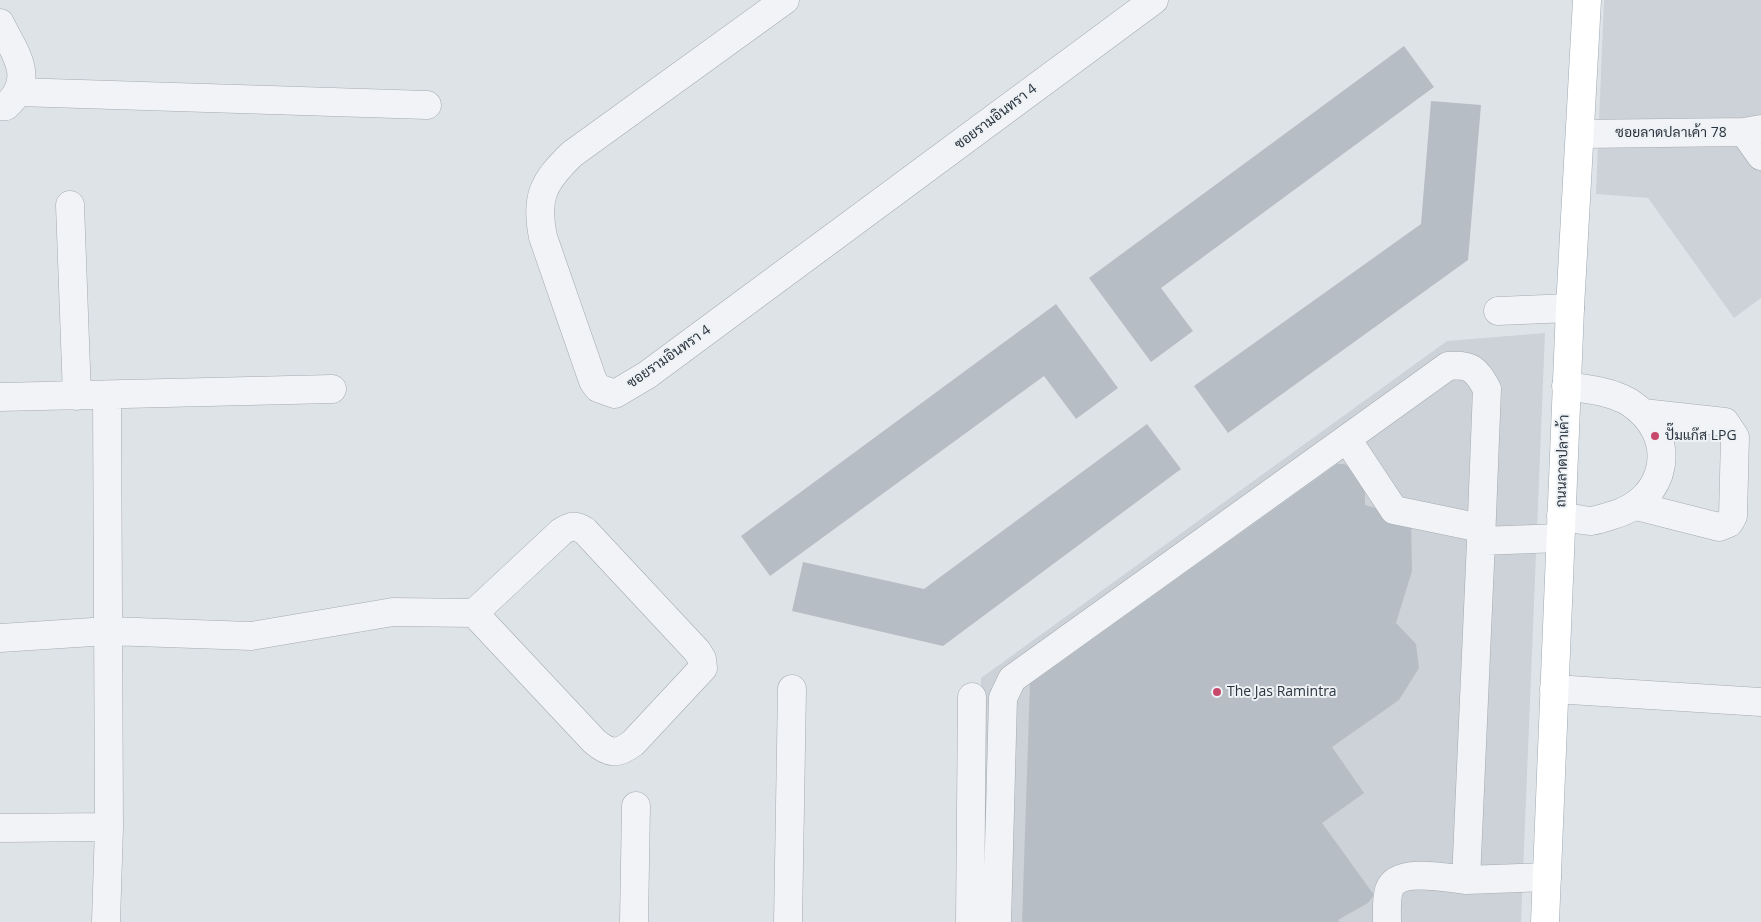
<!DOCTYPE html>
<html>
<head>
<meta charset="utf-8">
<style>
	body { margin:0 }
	canvas { display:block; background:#dee3e7 }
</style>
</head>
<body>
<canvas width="1761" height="922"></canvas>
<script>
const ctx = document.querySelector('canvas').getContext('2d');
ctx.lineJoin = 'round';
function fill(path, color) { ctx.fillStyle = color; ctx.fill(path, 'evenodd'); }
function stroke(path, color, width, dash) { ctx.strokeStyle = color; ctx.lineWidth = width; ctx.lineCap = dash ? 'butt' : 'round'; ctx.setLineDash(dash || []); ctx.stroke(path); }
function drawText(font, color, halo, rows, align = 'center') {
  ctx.font = font + ' "Open Sans",Sarabun,sans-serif'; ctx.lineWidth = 4; ctx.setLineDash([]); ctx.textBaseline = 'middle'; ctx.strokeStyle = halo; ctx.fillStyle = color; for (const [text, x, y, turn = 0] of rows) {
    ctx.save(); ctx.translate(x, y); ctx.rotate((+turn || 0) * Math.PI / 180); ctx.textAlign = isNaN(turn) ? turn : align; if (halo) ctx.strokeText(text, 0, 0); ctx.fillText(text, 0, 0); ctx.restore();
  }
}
const built = new Path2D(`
	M1604 0H1761V298L1734 318 1648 198 1596 194Z
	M1545 333 1521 922H975L981 678 1447 341Z`);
const building = new Path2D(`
	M1404 46 1434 87 1161 288 1193 331 1151 362 1089 278Z
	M1431 101 1481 105 1468 260 1228 433 1194 386 1421 224Z
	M1056 304 1118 388 1076 419 1044 376 770 576 741 536Z
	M1147 424 1181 469 943 646 792 611 803 562 924 589Z
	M1337 464H1344L1351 468 1365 490V505L1411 518 1412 571 1396 623 1416 644 1419 668 1399 700 1332 747 1364 793 1322 823 1374 895 1368 903 1338 920 1340 922H1022L1030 684Z`);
const minor = new Path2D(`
	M785 0 572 154C543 182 535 197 543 237L593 381 598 388 615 394 647 375 1154 0
	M0 23C14 52 37 78 6 106H0
	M18 92 427 105
	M1744 132 1761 156
	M1581 134 1744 132 1761 129
	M70 205 77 396
	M1498 311 1570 308
	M0 397 332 389
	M1347 439 1394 510 1481 528
	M1636 506 1719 527 1729 523 1733 516 1735 437 1725 422 1643 413
	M1561 516C1570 517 1582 521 1591 521 1597 520 1604 518 1610 516 1669 501 1680 435 1629 402 1610 391 1587 389 1566 386
	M0 638 108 631 251 636 393 612 474 613 594 741C609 754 617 755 633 743L703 668 702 659 697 651 585 531C576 525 571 525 561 532L474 613
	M1554 689 1761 702
	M0 828 109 827
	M1547 877 1466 880 1481 541 1560 538
	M106 922 109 827 107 396
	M634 922 636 806
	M788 922 792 689
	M970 922 972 697
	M997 922 1003 698 1012 679 1448 366C1471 364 1476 369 1487 389L1481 541
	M1387 922C1387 912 1386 899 1389 890 1397 867 1447 878 1466 880`);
const major = new Path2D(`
	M1545 922 1570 308 1587 0`);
const markers = [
	[1655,436,5,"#c8486b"],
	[1217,692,5,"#c8486b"]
];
const streetNames = [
	["ซอยรามอินทรา 4",996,117,-37],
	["ซอยลาดปลาเค้า 78",1671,133],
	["ซอยรามอินทรา 4",669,357,-35],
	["ถนนลาดปลาเค้า",1563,461,-88]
];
const poiNames = [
	["ปั๊มแก๊ส LPG",1665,436],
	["The Jas Ramintra",1227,692]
];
fill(built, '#cdd2d9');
fill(building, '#b6bdc4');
stroke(minor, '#a4abb1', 29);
stroke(major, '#9ea9b2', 29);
stroke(minor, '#f1f3f6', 28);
stroke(major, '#fff', 28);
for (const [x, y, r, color] of markers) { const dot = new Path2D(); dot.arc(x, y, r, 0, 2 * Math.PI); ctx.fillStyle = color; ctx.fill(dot); stroke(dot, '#eef2f5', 2); }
drawText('14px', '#28333e', '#eef2f5', streetNames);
drawText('14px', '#28333e', '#eef2f5', poiNames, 'left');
</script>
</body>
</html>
